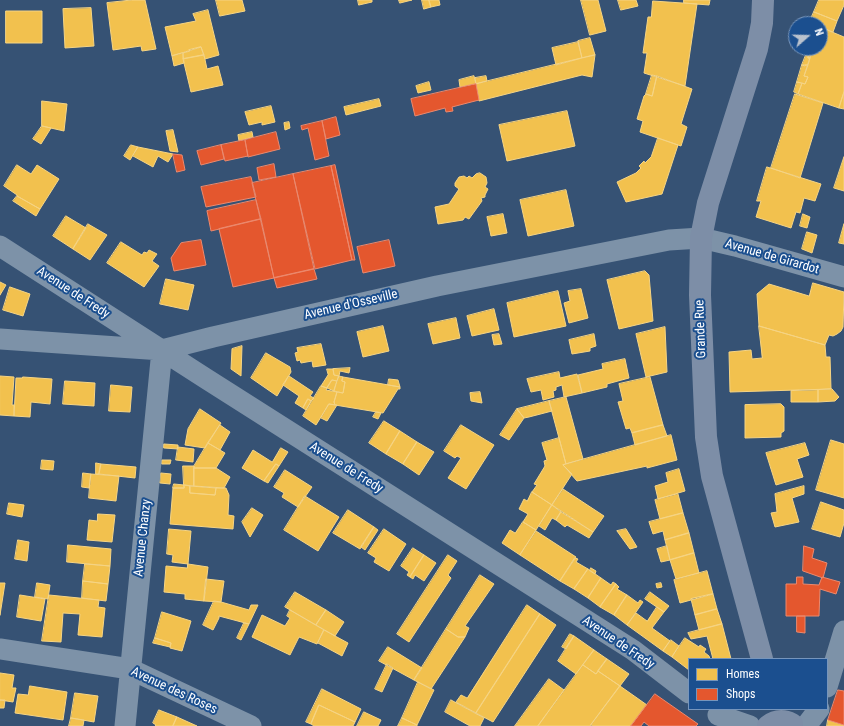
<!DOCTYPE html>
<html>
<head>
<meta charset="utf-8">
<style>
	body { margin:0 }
	#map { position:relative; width:844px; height:726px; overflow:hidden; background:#365274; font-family:"Roboto Condensed",sans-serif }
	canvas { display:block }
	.legend { position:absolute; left:688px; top:658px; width:140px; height:52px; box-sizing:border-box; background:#1b4f8f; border:1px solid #7695bc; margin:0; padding:5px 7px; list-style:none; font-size:12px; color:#fff }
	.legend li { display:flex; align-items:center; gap:8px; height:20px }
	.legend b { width:20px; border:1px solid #7695bc }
	.north { position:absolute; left:788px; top:16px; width:40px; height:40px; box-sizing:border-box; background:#1b4f8f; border:1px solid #7695bc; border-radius:50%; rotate:70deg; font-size:11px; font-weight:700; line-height:16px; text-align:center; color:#fff }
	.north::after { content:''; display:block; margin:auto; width:14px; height:18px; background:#b9c2ce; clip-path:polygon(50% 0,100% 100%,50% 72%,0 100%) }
</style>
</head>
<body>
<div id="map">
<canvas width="844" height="726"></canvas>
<ul class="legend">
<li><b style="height:11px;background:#f2c14e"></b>Homes</li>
<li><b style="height:11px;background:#e4572e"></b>Shops</li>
</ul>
<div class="north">N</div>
</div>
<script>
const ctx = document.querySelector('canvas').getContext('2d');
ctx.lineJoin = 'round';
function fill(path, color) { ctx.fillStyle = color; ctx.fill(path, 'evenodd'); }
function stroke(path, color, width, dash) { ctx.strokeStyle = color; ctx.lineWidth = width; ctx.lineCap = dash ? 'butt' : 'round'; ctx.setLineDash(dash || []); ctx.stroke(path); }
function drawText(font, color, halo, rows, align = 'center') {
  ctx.font = font + ' "Roboto Condensed",sans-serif'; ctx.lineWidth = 4; ctx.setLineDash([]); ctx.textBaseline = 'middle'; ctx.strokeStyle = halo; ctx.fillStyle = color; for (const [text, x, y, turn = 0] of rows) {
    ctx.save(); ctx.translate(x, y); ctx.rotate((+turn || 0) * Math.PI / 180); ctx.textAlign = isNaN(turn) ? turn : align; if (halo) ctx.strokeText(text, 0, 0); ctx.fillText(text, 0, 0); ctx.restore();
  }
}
const homes = new Path2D(`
	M132 0H145L156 49 142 51 141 46 113 50 107 3Z
	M216 0H242L245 11 220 16Z
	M358 0H372V2L359 5Z
	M399 0H412L400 3Z
	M422 0H429L431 7 424 9Z
	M429 0H439L440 5 431 7Z
	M581 0H598L606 31 590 35Z
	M618 0H636L638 6 621 10Z
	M684 0H710L709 5 684 3Z
	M819 0H844V5L837 21 814 12Z
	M653 1 697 4 685 86 644 73 647 53H643L648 17H651Z
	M91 8 94 46 65 48 63 9Z
	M208 10 219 55 205 59 201 47 172 56 165 27 196 21 193 14Z
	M6 11H42V43H6Z
	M814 12 837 21 833 32 820 27V24L809 23Z
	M820 27 844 37V92L839 108 798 94 802 83 805 84 808 77 804 76 813 48H820Z
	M590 38 595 55 582 58 578 41Z
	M578 42 582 58 556 65 552 48Z
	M201 47 204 55 183 59V53L190 51 189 50Z
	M808 48H813L810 58H808V56L806 55Z
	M183 53 184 63 174 66 172 56Z
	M204 55 207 69 218 66 223 85 191 92 183 59Z
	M595 55 592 77 582 75 479 101 476 84Z
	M806 55 808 56V58H810L808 65H805V66L802 65Z
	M802 65H808L804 76 808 77 805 84 797 82Z
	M652 75 657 76 652 96 646 94Z
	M474 76 476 84 460 87 459 80Z
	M486 76 487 81 476 84 475 78Z
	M657 76 692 89 681 124 687 127 681 146 640 132 643 121 637 119 644 96 646 94 652 96Z
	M429 82 431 90 418 93 416 86Z
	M797 82 802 83 798 94 794 92Z
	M844 92V109L839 108Z
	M795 94 823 103 800 178 771 168Z
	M379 99 381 106 346 115 344 107Z
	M42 101 67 104 64 131 42 126Z
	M271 106 275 122 262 125V122L249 125 245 112Z
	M567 111 575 146 507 161 499 125Z
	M289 122 290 128 285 130 284 123Z
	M42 126 51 128 41 144 33 139Z
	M173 130 178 152 170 151 166 131Z
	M252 132 253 137 239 141 238 135Z
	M658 138 678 145 662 194 626 202 617 182 636 173 641 168 639 166 644 161 645 163 651 157Z
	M131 145 138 147 130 160 124 156Z
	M138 147 173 154 168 162 158 156 153 167 133 156Z
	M844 157V191L834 188Z
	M17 165 31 174 37 165 59 179 40 209 17 196V195L4 186Z
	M767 167 821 184 815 201 804 198 800 213 796 212 791 228 756 217 761 201H757Z
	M480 173 486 177 487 183 485 187 488 189 485 195V197L481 198 482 201 469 219 465 217 463 220 438 224 435 207 449 204 459 189 455 186V183L459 177 464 176 467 178 469 176 472 178 476 174Z
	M566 190 574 226 528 236 520 200Z
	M17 196 40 209 36 216 13 201Z
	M503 214 507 233 491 236 487 217Z
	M803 214 810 217 807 228 800 226Z
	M66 216 86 228 73 249 53 236Z
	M88 224 107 235 90 260 73 249Z
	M844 224V244L839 243Z
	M807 232 817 235 812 253 802 249Z
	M121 242 142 255 144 252 147 253 149 250 157 254 152 261 159 266 144 287 107 263Z
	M645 271 649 275 653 321 619 329 607 280Z
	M166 279 194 285 188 310 160 304Z
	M0 282 6 285 0 295Z
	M813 283 844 292 843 327 841 331 837 334 833 336 829 335 825 345 759 326 757 294 769 284 809 296Z
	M10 287 30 294 23 316 3 310Z
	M581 289 588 318 569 323 564 303 570 301 568 291Z
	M558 291 566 326 514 337 507 303Z
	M494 309 499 330 472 336 467 316Z
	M456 318 460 338 433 344 428 324Z
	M383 326 389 351 363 357 357 332Z
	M759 326 825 345 826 357H830L831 389 730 392 729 352 751 350 752 359 762 358Z
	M665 327 667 372 646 377 636 334Z
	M499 334 502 344 494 345 492 335Z
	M594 334 596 346 590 348V351L572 354 569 340Z
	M321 344 326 365 313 367 312 361 301 363 300 360 297 361 295 353 298 352 297 348Z
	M242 346 241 376 231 369 232 349Z
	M266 353 290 367 291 372 277 396 251 378Z
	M625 359 629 378 607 384V387L582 393 578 375 603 369 602 364Z
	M350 368 349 373 340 371 339 376 334 375 333 369Z
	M327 369H333L334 375 339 376 337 381 332 380 327 388 321 386 328 375Z
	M559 372 560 378 577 374 582 393 564 397 562 385 556 387V390L553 391 554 397 543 400 541 390 531 392 527 379Z
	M0 376 14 377 12 405H14V416L0 415Z
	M289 376 313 392 310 396 314 398 311 401 308 399 303 408 295 403 299 396 283 385Z
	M339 376 343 377 342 381 345 382 343 393 334 391Z
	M23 377 52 379 50 404 31 402 30 417 14 416 16 378H22Z
	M343 377 400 387V389H398L383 413 335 405 334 402 337 392 343 393 345 382 342 381Z
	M650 377 663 425 632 433 630 428 626 429 618 402 623 401 619 384Z
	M389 379 398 380 400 387 388 385Z
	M332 380 337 381 334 391 327 388Z
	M65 381 95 383 94 406 63 404Z
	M111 385 132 387 130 412 109 411Z
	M321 386 327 388 326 390 337 392 334 402 335 405 329 404 316 425 303 416Z
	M832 389 839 397 835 401 818 402V390Z
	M818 390V402H791V391Z
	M480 392 482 403 471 401 470 393Z
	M566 397 583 459 566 464 549 401Z
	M308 399 311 401 306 410 303 408Z
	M549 401 552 411 529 417 524 418 517 409Z
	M329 404 337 405 327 421 321 418Z
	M781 404 784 407V431L781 433V437L745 438V405Z
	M200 409 221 423 205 448 185 445 188 429Z
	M517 409 524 418 509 440 500 435Z
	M376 412 381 413 378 419 373 417Z
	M384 421 400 431 386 454 369 443Z
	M220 425 230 432 220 450 208 443Z
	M461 425 494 445 466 489 448 478 461 458 457 456 455 458 444 451Z
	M663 425 667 436 635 445 632 433Z
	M400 431 417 442 403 464 386 454Z
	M671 435 677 460 647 468V466L577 481 563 465Z
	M559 438 566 464 563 465 572 474 552 505 532 492 537 485 534 484 545 466 544 461 547 460 542 443Z
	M831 440 844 444V498L816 490Z
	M417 442 434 452 419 475 403 464Z
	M208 443 225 453 216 468H194V466Z
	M805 443 809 455 797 459 803 477 776 485 766 453Z
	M164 444 178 445V449L164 448Z
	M178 447 194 449 193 462 176 460Z
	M281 448 288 452 279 466 276 464 264 481 242 468 253 450 272 462Z
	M42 460 54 461 53 470 41 469Z
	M162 460H171L170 464H162Z
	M96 463 101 464 99 474H96Z
	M101 464 136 467 135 478 99 474Z
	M276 464 279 466 268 483 264 481Z
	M183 466H194V486L184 485Z
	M194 468H216L230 477 224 488 194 486Z
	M679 469 685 491 658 499 655 486 668 482 666 473Z
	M285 470 312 487 298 507 282 497 284 493 274 487Z
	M83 473 91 474 89 488 82 487Z
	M161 473 171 474 170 484 160 483Z
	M91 474 119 476 116 501 89 498Z
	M174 484 184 485V488H173Z
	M184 485 190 486V493L215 495 216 488H226L229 495 228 515 234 516 233 529 170 524 173 488H184Z
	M190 486 216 488 215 495 190 493Z
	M804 486V494L792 498 799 522 775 527 771 513 777 512 775 494Z
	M563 489 604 516 593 532 552 505Z
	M532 492 552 505 536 530 523 522 528 514 519 509 524 499 527 501Z
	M678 494 683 513 660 519 655 500Z
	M305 496 339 517 318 551 284 530Z
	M821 502 844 510V523L840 537 812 529Z
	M9 503 24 505 22 517 7 514Z
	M552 505 561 512 556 520 552 518 545 530 539 526Z
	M252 508 263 515 250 537 242 522Z
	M348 510 374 527 360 549 333 533Z
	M561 512 593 532 589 538 567 525 565 527 556 520Z
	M683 513 689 533 665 540 663 531 653 534 649 522Z
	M98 514 115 515 112 542 87 540 89 520 97 521Z
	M523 522 536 530 520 555 502 543 510 530 515 533Z
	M374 527 378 530 365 550 361 547Z
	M169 529 191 531 188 564 172 562 173 555 167 554Z
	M384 529 406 544 389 571 374 562 376 558 368 553Z
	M626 529 637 547 630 549 617 531Z
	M536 531 576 557 560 581 520 555Z
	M689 533 694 553 670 560 665 540Z
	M18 540 29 542 27 561 15 559Z
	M68 545 111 549 110 566 67 562Z
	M667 546 670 560 661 562 657 549Z
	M413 548 424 555 410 577 407 575 409 572 401 566Z
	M694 553 699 573 676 579 670 560Z
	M424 555 436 563 424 581 415 575 413 579 410 577Z
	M448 555 457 561 448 575 451 578 409 642 397 634Z
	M575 558 578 559 576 562 588 569 574 589 560 581Z
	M85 564 110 566 108 584 83 581Z
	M188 564 208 567 204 601 185 599V594L164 592 166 566 187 568Z
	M591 568 596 571 595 574 590 571Z
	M588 569 601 578 588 598 574 589Z
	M707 571 713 594 680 603 674 580Z
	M480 575 494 584 465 626 469 628 465 637H458L446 629Z
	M601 578 611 585 613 582 616 584 600 607 588 598Z
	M206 579 224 581 221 602 204 601Z
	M83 581 108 584 106 601 82 598Z
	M0 583H5L0 615Z
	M37 583 50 585 48 599 35 597Z
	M661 583 662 587 657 588 656 584Z
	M616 584 619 587 617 589 627 595 614 615 600 607Z
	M295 592 326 610 316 625 285 607Z
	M650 592 669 606 664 612 645 599Z
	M713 594 717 609 695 615 691 599Z
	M20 595 45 599 41 621 17 617Z
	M49 595 99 600 98 607 105 608 102 637 78 635 80 614 63 613 61 642 42 641Z
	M627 595 638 603 640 600 643 602 627 625 614 615Z
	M214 601 221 602 249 610 251 605H258L249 624 219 616V618L213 630 203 625Z
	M527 605 540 614 476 713 456 702 461 695 467 698Z
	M657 607 664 612 652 628 670 641 663 651 627 625 636 613 647 621Z
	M717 609 722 624 699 630 695 615Z
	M290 610 324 630 317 644 299 637 290 655 252 637 262 615 285 626 290 618 287 616Z
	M326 610 344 622 335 636 316 625Z
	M162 612 191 621 182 651 170 648 171 643 155 638Z
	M540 614 556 625 493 722 476 713Z
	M244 623 249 624 241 640 237 638Z
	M722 624 731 659H713L707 636 691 639 688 633Z
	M446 629 458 637H465L431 689 414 680Z
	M324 630 348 643 342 656 318 643Z
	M570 634 574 636 566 649 562 647Z
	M574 636 594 650 576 674 558 661Z
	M155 638 171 643 170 647 153 643Z
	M685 638 699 647 700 645 706 649 704 652 709 656 710 659H689V670L672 657Z
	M671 640 679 646 672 657 663 651Z
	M388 647 422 668 414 680 379 661Z
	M594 650 607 659 596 674 583 665Z
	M607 659 629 674 620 686 598 671Z
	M387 664 393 668 382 692 375 689Z
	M583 665 596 674 598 671 620 686 590 726H538Z
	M0 673 14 675 12 688H16L13 702 0 700Z
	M549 679 564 690 538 726H515Z
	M418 682 434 690 417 725 402 718Z
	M30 686 67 692 63 720 15 713 18 694 28 695Z
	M620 686 647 705 631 726H593L591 725Z
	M322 689 361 709 355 722 319 705 311 724 306 722Z
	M75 693 98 696 94 722 71 718Z
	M0 700H5L4 708H0Z
	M451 700 484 718 480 726H470L445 712Z
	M319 705 355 722 353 726H314L311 724Z
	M159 710 177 717 173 726H155L156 725 153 723Z
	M364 712 381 720 378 726H357Z
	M177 717 197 726H173Z
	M71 718 84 720 83 726H69Z
	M402 718 417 725V726H398Z
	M828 720 844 725V726H827Z`);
const shops = new Path2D(`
	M476 84 479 100 452 107 453 111 446 112 445 108 415 116 411 99Z
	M336 117 340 135 326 139 322 121Z
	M322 121 329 156 315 160 308 128 302 130 301 126Z
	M276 132 280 149 248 157 245 140Z
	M245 140 248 156 225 161 221 145Z
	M221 145 224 159 201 165 197 151Z
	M173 154 182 155 185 170 177 172Z
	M274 164 276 177 259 180 257 168Z
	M335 165 355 260H352L331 166Z
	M331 166 352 260 315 269 293 174Z
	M293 174 314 269 274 278 252 183Z
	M251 177 256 197 206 207 201 187Z
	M256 200 261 219 211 231 207 211Z
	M261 219 274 278 233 287 219 229Z
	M201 240 206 265 174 271 171 258 181 243Z
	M389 240 395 266 363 273 357 247Z
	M314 269 317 279 277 288 274 278Z
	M804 546 814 549 812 558 827 563 823 578 803 571Z
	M797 577H803V584L819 585 822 577 840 582 836 594 820 589 819 616H786V584H796Z
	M797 616H805V633L797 632Z
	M838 690 844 691V725L828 720Z
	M655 694 698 724 696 726H649L644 722 641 726H631Z`);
const minor = new Path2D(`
	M0 246 205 378 633 650 689 693
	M0 339 162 350 213 337 437 286 669 240 701 238 735 246 844 277
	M0 649 130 669 251 726
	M827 687 844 631
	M718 715 750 726
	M125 726 162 350
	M806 726 819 709`);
const major = new Path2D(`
	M762 659 712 476 706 437 700 295 701 238 708 203 757 49 762 23 763 0
	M768 726C776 720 784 720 792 724`);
const streetNames = [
	["Avenue de Girardot",772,257,16],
	["Avenue de Fredy",73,293,33],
	["Avenue d'Osseville",351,305,-13],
	["Grande Rue",701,329,-92],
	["Avenue de Fredy",346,468,32],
	["Avenue Chanzy",143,538,-84],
	["Avenue de Fredy",618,643,34],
	["Avenue des Roses",174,691,25]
];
fill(homes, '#f2c14e');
stroke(homes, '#f6d483', 1);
fill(shops, '#e4572e');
stroke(shops, '#ec896d', 1);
stroke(minor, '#7d92a8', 21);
stroke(major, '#7d8ea7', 22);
drawText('13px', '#fff', '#1b4f8f', streetNames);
</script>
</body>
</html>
